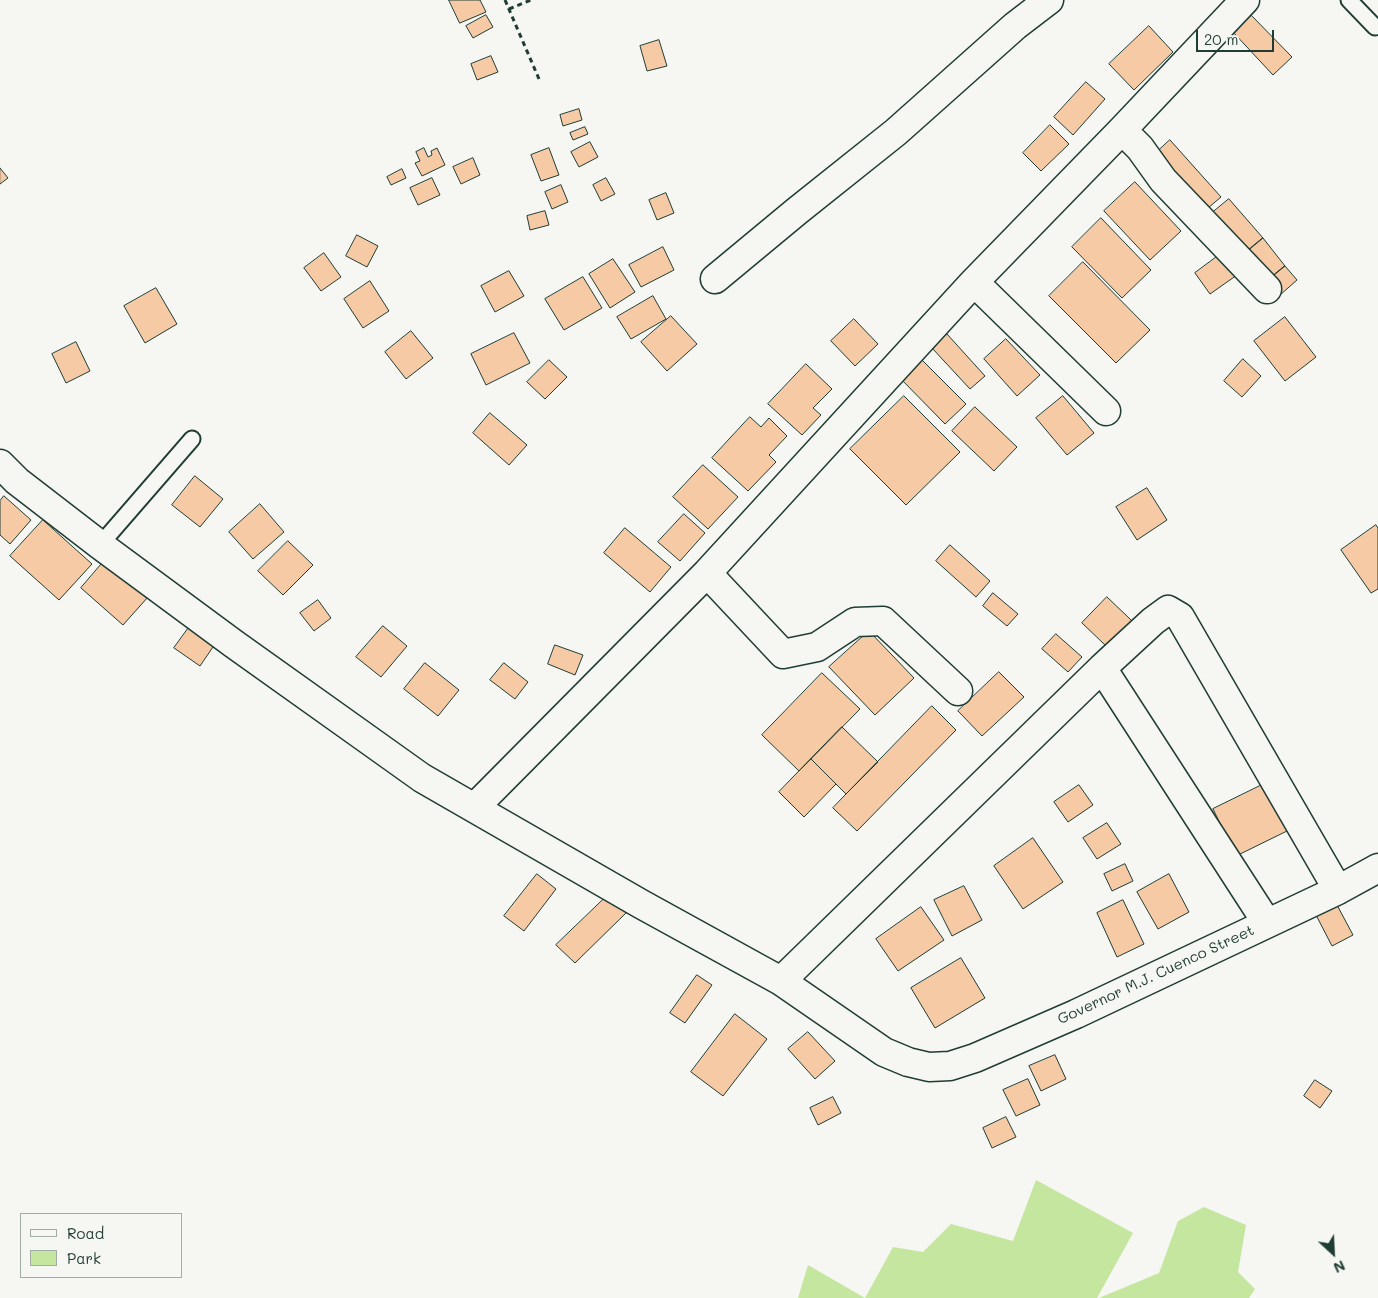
<!DOCTYPE html>
<html>
<head>
<meta charset="utf-8">
<style>
	body { margin:0 }
	#map { position:relative; width:1378px; height:1298px; overflow:hidden; background:#f6f6f2; font-family:Mali,sans-serif }
	canvas { display:block }
	.legend { position:absolute; left:20px; top:1213px; width:162px; height:65px; box-sizing:border-box; background:#f6f6f2; border:1px solid #a0aca6; margin:0; padding:6px 9px; list-style:none; font-size:15px; color:#1f3d34 }
	.legend li { display:flex; align-items:center; gap:10px; height:25px }
	.legend b { width:25px; border:1px solid #a0aca6 }
	.north { position:absolute; left:1308px; top:1228px; width:50px; height:50px; -webkit-text-stroke:4px #f6f6f2; paint-order:stroke; rotate:155deg; font-size:14px; font-weight:700; line-height:20px; text-align:center; color:#1f3d34 }
	.north::after { content:''; display:block; margin:auto; width:18px; height:22px; background:#1f3d34; clip-path:polygon(50% 0,100% 100%,50% 72%,0 100%) }
	.scale { position:absolute; left:1196px; top:30px; width:78px; height:22px; box-sizing:border-box; border:2px solid #1f3d34; border-top:0; padding-left:6px; font-size:15px; line-height:18px; white-space:nowrap; color:#1f3d34; -webkit-text-stroke:4px #f6f6f2; paint-order:stroke }
</style>
</head>
<body>
<div id="map">
<canvas width="1378" height="1298"></canvas>
<ul class="legend">
<li><b style="height:6px;background:#f6f6f2"></b>Road</li>
<li><b style="height:14px;background:#c5e69f"></b>Park</li>
</ul>
<div class="north">N</div>
<div class="scale">20 m</div>
</div>
<script>
const ctx = document.querySelector('canvas').getContext('2d');
ctx.lineJoin = 'round';
function fill(path, color) { ctx.fillStyle = color; ctx.fill(path, 'evenodd'); }
function stroke(path, color, width, dash) { ctx.strokeStyle = color; ctx.lineWidth = width; ctx.lineCap = dash ? 'butt' : 'round'; ctx.setLineDash(dash || []); ctx.stroke(path); }
function drawText(font, color, halo, rows, align = 'center') {
  ctx.font = font + ' Mali,sans-serif'; ctx.lineWidth = 5; ctx.setLineDash([]); ctx.textBaseline = 'middle'; ctx.strokeStyle = halo; ctx.fillStyle = color; for (const [text, x, y, turn = 0] of rows) {
    ctx.save(); ctx.translate(x, y); ctx.rotate((+turn || 0) * Math.PI / 180); ctx.textAlign = isNaN(turn) ? turn : align; if (halo) ctx.strokeText(text, 0, 0); ctx.fillText(text, 0, 0); ctx.restore();
  }
}
const green = new Path2D(`
	M1036 1180 1133 1233 1097 1298H798L808 1265 865 1298 893 1247 923 1252 951 1224 1013 1241Z
	M1204 1207 1246 1225 1238 1272 1255 1289 1249 1298H1099L1159 1273 1178 1221Z`);
const building = new Path2D(`
	M449 0H480L486 12 460 23Z
	M1250 14 1292 57 1273 75 1232 31Z
	M486 15 493 27 473 38 466 26Z
	M1149 26 1173 52 1134 90 1109 64Z
	M659 40 667 66 647 71 640 46Z
	M491 56 498 72 477 80 471 64Z
	M1086 82 1105 99 1073 135 1054 117Z
	M579 109 582 120 563 126 560 115Z
	M1050 125 1069 144 1041 171 1023 153Z
	M585 127 588 134 573 140 570 133Z
	M1170 140 1221 197 1208 208 1156 153Z
	M590 142 598 157 579 167 571 152Z
	M424 148 428 157 432 155 431 151 437 148 445 165 422 176 415 163 420 161 416 152Z
	M549 148 559 175 541 181 531 155Z
	M473 158 480 175 461 184 453 167Z
	M0 168 8 178 0 184Z
	M402 169 406 178 391 185 387 177Z
	M432 178 440 195 418 205 410 188Z
	M606 178 615 194 601 201 593 185Z
	M1135 182 1181 231 1150 260 1104 211Z
	M561 185 568 202 552 209 545 192Z
	M666 193 674 213 657 220 649 200Z
	M1229 199 1263 238 1245 253 1212 213Z
	M545 211 549 225 530 230 527 216Z
	M1101 218 1151 270 1122 298 1072 247Z
	M357 235 378 246 367 267 346 256Z
	M1263 238 1285 266 1268 280 1245 253Z
	M663 247 674 270 641 287 629 265Z
	M324 253 341 277 321 291 304 268Z
	M1222 253 1237 275 1210 294 1195 273Z
	M613 259 635 292 610 308 589 274Z
	M1083 262 1150 330 1116 363 1049 296Z
	M1285 266 1297 280 1280 295 1268 280Z
	M509 271 524 296 495 312 481 286Z
	M583 277 602 308 564 330 545 299Z
	M370 281 389 311 363 328 344 299Z
	M156 288 177 324 145 343 124 306Z
	M653 296 666 319 631 339 617 317Z
	M671 316 697 344 667 371 641 342Z
	M1285 317 1316 357 1285 381 1254 341Z
	M854 319 878 344 855 366 831 341Z
	M411 331 433 358 406 379 385 352Z
	M514 333 530 363 486 385 471 354Z
	M947 334 985 376 970 389 932 348Z
	M1006 339 1040 375 1017 396 984 359Z
	M76 342 90 371 66 383 52 354Z
	M921 359 966 404 945 424 901 379Z
	M1243 359 1261 376 1242 397 1224 381Z
	M549 360 567 377 545 399 527 382Z
	M806 364 832 389 813 408 821 415 802 435 768 404Z
	M904 396 960 452 906 505 850 449Z
	M1063 396 1094 433 1067 455 1036 418Z
	M975 407 1017 447 994 471 952 431Z
	M490 413 527 445 509 465 473 433Z
	M750 417 761 427 769 418 787 436 769 455 776 462 748 491 712 458Z
	M703 465 738 497 708 529 673 497Z
	M195 476 223 499 200 527 172 505Z
	M1147 488 1167 520 1137 540 1116 507Z
	M4 496 31 520 10 544 0 535V501Z
	M260 504 284 532 253 559 229 532Z
	M684 514 705 533 680 561 658 542Z
	M43 520 92 564 59 600 10 556Z
	M1376 525 1378 528V589L1371 593 1341 550Z
	M625 528 671 567 650 592 604 553Z
	M288 541 313 565 283 595 258 571Z
	M950 545 990 581 976 597 936 561Z
	M105 560 148 597 123 625 81 588Z
	M993 593 1018 614 1007 626 983 606Z
	M1107 597 1151 639 1126 665 1082 623Z
	M318 600 331 618 314 631 300 613Z
	M190 626 215 644 200 666 174 648Z
	M383 626 407 646 381 677 356 657Z
	M869 631 914 678 875 715 829 667Z
	M1056 634 1082 657 1068 672 1042 649Z
	M555 645 583 655 575 675 548 664Z
	M425 663 459 690 438 716 404 689Z
	M504 663 528 682 515 699 490 680Z
	M999 672 1024 697 982 736 958 711Z
	M822 673 860 709 799 771 762 735Z
	M932 706 956 730 857 831 833 808Z
	M842 727 878 762 846 794 811 759Z
	M811 759 836 784 804 817 779 792Z
	M1264 784 1287 831 1236 856 1213 809Z
	M1079 785 1093 805 1068 822 1054 802Z
	M1107 823 1121 844 1097 859 1083 838Z
	M1033 838 1063 882 1023 909 994 866Z
	M1125 864 1133 881 1112 891 1104 874Z
	M537 874 556 889 524 931 504 916Z
	M1169 874 1189 912 1158 929 1137 892Z
	M964 886 982 920 952 936 934 900Z
	M608 895 626 913 575 963 556 945Z
	M1123 900 1144 944 1117 957 1097 913Z
	M1337 905 1353 935 1332 946 1316 915Z
	M921 907 944 940 898 971 876 939Z
	M961 958 985 998 935 1028 911 988Z
	M697 975 712 985 685 1023 670 1013Z
	M735 1014 767 1039 723 1096 691 1072Z
	M808 1032 835 1061 815 1079 788 1049Z
	M1055 1055 1066 1079 1041 1091 1029 1066Z
	M1028 1079 1040 1105 1016 1116 1003 1090Z
	M1315 1080 1332 1091 1320 1108 1304 1096Z
	M833 1097 841 1113 818 1125 810 1108Z
	M1006 1117 1016 1137 992 1148 983 1128Z`);
const path = new Path2D(`
	M505 0 539 79
	M509 9 531 0`);
const service = new Path2D(`
	M1349 0 1375 27
	M100 545 192 439`);
const minor = new Path2D(`
	M1122 130 1140 148 1163 180 1267 289
	M715 279 797 211 896 132 1015 26 1049 0
	M974 282 1106 411
	M0 464 17 481 100 545 234 644 422 778 641 904 781 981 884 1052 908 1062 929 1067 950 1066 975 1058 1076 1014 1338 890 1378 868
	M707 573 783 654 817 647 855 622 883 621 958 691
	M1102 668 1267 923
	M475 807 707 573 974 282 1122 130 1245 0
	M781 981 1102 668 1153 621 1168 610 1180 617 1338 890`);
const streetNames = [
	["Governor M.J. Cuenco Street",1156,975,-25]
];
fill(green, '#c5e69f');
fill(building, '#f6caa5');
stroke(building, '#1f3d34', 1);
stroke(service, '#1f3d34', 19);
stroke(minor, '#1f3d34', 31);
stroke(path, '#1f3d34', 3, [5, 4]);
stroke(service, '#f6f6f2', 15);
stroke(minor, '#f6f6f2', 28);
drawText('15px', '#1f3d34', '#f6f6f2', streetNames);
</script>
</body>
</html>
